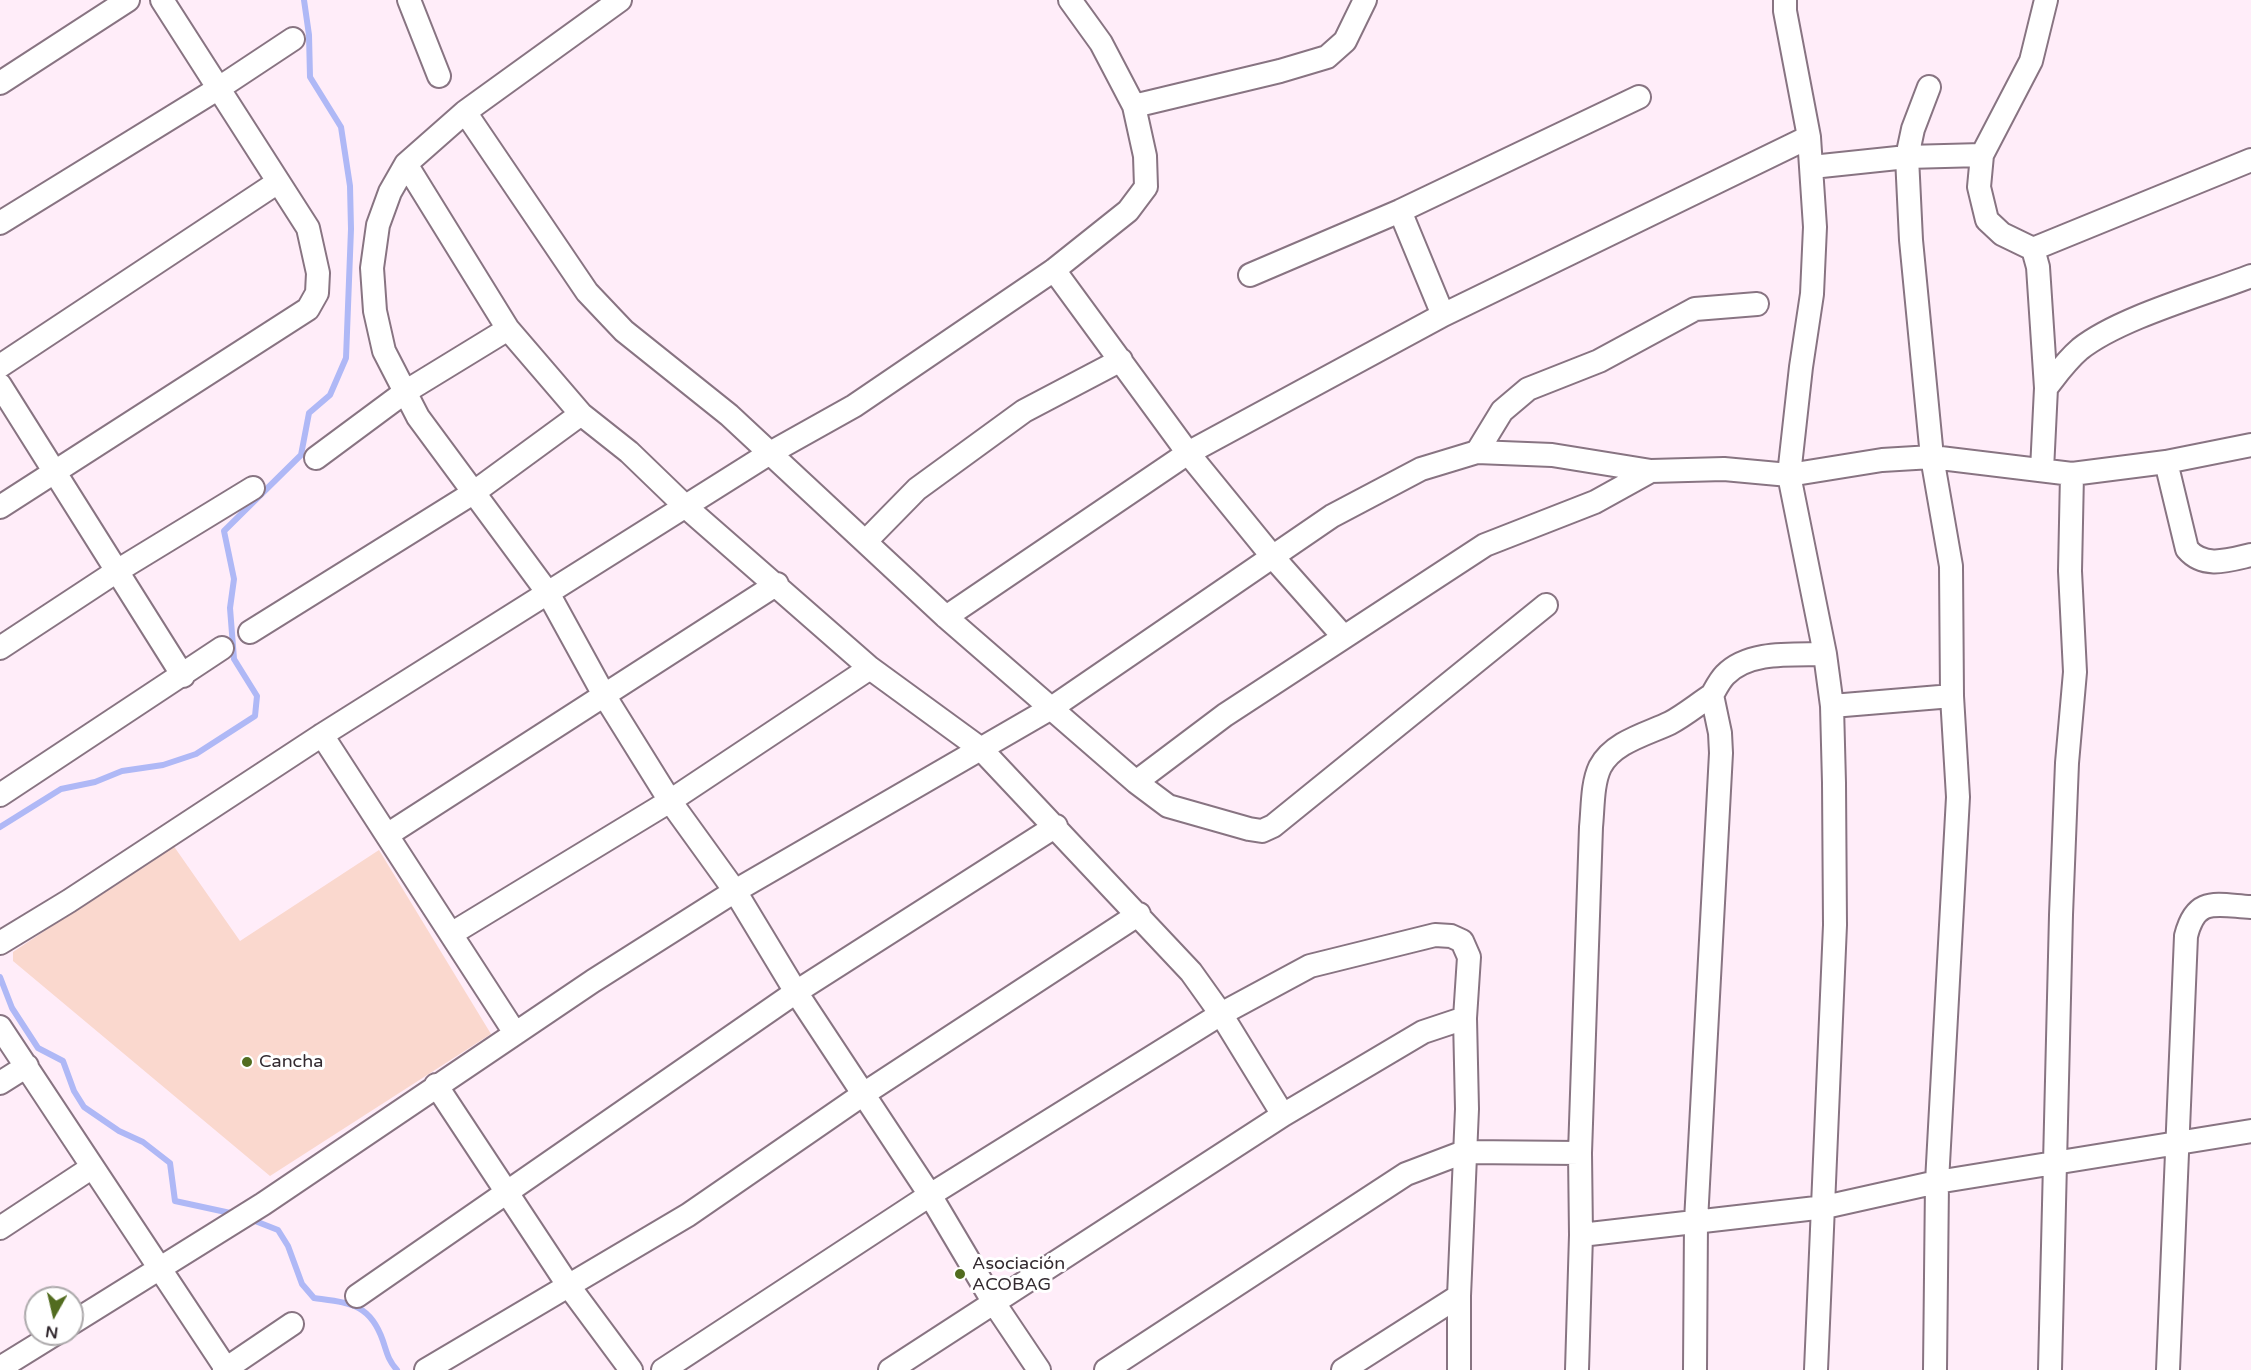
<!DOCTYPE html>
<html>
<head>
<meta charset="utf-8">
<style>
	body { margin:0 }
	#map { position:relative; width:2251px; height:1370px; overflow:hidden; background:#ffedf9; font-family:"Varela Round",sans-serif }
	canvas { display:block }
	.north { position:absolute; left:24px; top:1286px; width:60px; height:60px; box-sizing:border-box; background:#fff; border:2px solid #adaaac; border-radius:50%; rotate:188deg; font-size:16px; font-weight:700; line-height:24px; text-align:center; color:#332a30 }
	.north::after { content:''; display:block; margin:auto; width:21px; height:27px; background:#526c1f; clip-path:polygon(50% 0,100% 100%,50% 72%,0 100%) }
</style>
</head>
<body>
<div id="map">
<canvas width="2251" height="1370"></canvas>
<div class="north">N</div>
</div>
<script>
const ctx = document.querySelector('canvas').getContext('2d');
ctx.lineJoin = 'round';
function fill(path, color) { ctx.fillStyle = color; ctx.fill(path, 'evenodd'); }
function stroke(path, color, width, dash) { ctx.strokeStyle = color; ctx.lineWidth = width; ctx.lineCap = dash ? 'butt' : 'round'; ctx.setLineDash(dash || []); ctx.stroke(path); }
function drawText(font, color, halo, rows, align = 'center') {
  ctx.font = font + ' "Varela Round",sans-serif'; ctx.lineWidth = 6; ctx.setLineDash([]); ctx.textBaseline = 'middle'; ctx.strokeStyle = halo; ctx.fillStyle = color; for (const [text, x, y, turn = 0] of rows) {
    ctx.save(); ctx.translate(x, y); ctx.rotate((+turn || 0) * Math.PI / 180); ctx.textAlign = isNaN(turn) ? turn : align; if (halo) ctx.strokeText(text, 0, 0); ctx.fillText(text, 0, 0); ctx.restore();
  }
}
const green = new Path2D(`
	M173 845 240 941 379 850 491 1034 270 1176 13 961V952Z`);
const stream = new Path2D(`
	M0 827 61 789 95 782 122 771 163 765 196 754 255 716 257 696 234 659 230 608 234 579 224 531 301 455 309 413 330 395 346 358 351 229 350 186 341 127 310 77 309 35 304 0
	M0 977 12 1008 38 1048 63 1061 74 1091 84 1107 119 1131 143 1142 170 1163 175 1201 235 1214
	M250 1219 278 1230 288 1246 302 1284 314 1298C349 1303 370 1303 383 1341 387 1353 388 1360 397 1370`);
const street = new Path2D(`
	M409 0 439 76
	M620 0 465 112 406 164 390 192 378 225 372 268 375 311 384 351 418 417 548 593 604 695 670 801 735 891 796 992 930 1195 994 1303 1039 1370
	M1785 0V11L1809 137 1815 227 1812 294 1801 367 1789 475 1825 654 1832 706 1834 783 1835 925 1816 1370
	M0 83 128 0
	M1929 87 1913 129 1907 157 1911 240 1932 457 1951 566 1952 696 1958 797 1937 1182 1935 1370
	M1134 106 1280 71 1327 57 1345 41 1365 0
	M465 112 587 292 624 331 729 415 946 617 1136 782 1168 806 1249 829 1262 831 1273 826 1546 605
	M406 164 508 329 581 414 629 452 686 507 870 668 981 749 1191 972 1221 1014 1283 1115
	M1812 167 1907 157 1982 155
	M1400 211 1443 315
	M0 223 219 88 293 39
	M2033 249 2251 160
	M1054 270 1188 453 1272 556 1343 636
	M1250 275 1400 211 1639 97
	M0 366 278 182
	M0 385 183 676
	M2046 388C2057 374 2066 361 2080 349 2119 318 2202 295 2251 276
	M1477 452 1502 411 1528 389 1599 361 1695 309 1757 304
	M316 458 405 392 508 329
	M2166 462 2251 445
	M2042 470 2046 388 2038 267 2033 249 2002 234 1987 220 1979 187 1982 155 2031 61 2046 0
	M0 507 308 309 317 293 318 273 308 228 162 0
	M866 541 917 489 1024 411 1121 360
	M946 617 1188 453 1443 315 1809 137
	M250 632 473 493 581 414
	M0 648 117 571 253 488
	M1832 706 1952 696
	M322 735 515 1033
	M1136 782 1225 715 1485 545 1595 502 1651 471
	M0 795 222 648
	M387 835 777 584
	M451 934 670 801 870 668
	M0 943 69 901 322 735 770 453 854 406 1054 270 1128 211 1146 187 1145 156 1134 106 1101 43 1070 0
	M0 1027 227 1370
	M0 1083 27 1066
	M436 1085 568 1285 631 1370
	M0 1228 91 1168
	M1581 1235 1825 1207 1937 1182 2251 1131
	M357 1296 796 992 1056 826
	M72 1323 263 1204 593 981 735 891 1053 707 1332 516 1421 469 1477 452 1552 455 1651 471 1724 469 1789 475 1882 460 1932 457 2072 474 2166 462 2187 549C2204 569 2229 560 2251 555
	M0 1368 55 1334
	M224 1370 292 1324
	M426 1370 688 1215 862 1095 1139 914
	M663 1370 930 1195 1221 1014 1310 966 1435 935 1451 936 1462 941 1469 957 1465 1018 1467 1109 1459 1296V1370
	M890 1370 1283 1115 1423 1032 1465 1018
	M1106 1370 1406 1174 1464 1152 1580 1153
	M1343 1370 1459 1296
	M1577 1370 1581 1235 1580 1153 1591 827C1593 808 1592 784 1600 767 1613 742 1647 734 1670 723 1685 715 1698 704 1712 695
	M1695 1370 1696 1221 1721 753 1720 733 1712 695C1716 688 1720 680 1725 675 1749 650 1794 655 1825 654
	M2050 1370 2061 915 2067 763 2075 672 2070 571 2072 474
	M2168 1370 2186 936C2196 896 2216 905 2251 907`);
const markers = [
	[247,1062,6,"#526c1f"],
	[960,1274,6,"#526c1f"]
];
const poiNames = [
	["Cancha",259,1062],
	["Asociación",972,1264],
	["ACOBAG",972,1285]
];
fill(green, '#fad8ce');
stroke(stream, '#afb8f6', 6);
stroke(street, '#887482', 26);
stroke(street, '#fff', 22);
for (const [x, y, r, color] of markers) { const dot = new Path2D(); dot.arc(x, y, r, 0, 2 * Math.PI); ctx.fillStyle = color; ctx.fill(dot); stroke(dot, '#fff', 2); }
drawText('18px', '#332a30', '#fff', poiNames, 'left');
</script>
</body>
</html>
